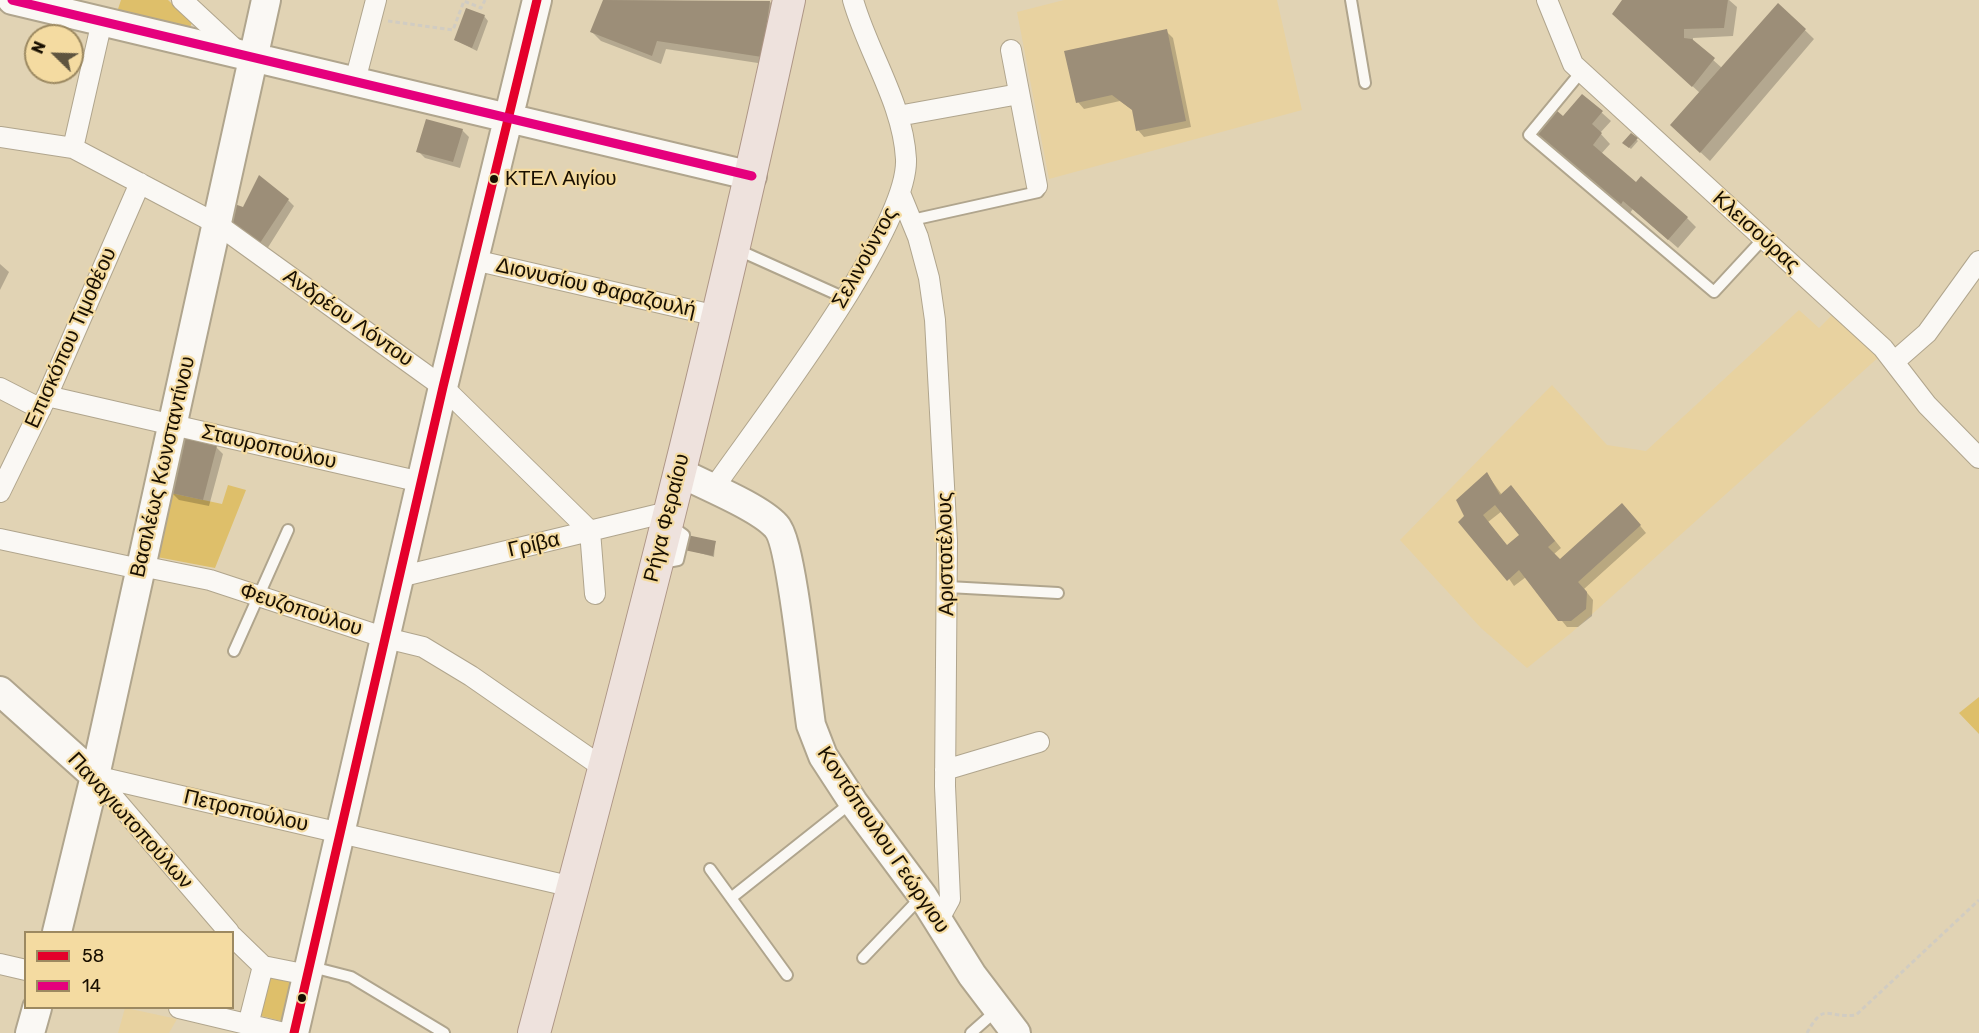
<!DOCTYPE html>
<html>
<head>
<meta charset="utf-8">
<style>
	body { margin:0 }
	#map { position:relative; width:1979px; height:1033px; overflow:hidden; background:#e1d3b4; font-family:Rubik,sans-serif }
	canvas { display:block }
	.legend { position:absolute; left:24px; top:931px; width:210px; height:78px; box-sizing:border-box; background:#f4dba1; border:2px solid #9c8961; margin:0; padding:8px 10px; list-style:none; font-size:18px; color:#180f00 }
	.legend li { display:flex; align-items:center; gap:12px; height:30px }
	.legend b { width:30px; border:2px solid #9c8961 }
	.north { position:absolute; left:24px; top:24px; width:60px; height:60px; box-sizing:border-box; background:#f4dba1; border:2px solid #9c8961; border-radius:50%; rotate:293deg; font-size:16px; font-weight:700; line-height:24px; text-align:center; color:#180f00 }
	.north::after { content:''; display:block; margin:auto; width:21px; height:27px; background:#5e543f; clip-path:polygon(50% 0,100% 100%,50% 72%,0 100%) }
</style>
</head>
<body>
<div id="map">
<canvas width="1979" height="1033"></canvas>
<ul class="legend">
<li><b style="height:8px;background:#e4002b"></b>58</li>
<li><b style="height:8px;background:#e5007d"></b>14</li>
</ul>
<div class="north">N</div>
</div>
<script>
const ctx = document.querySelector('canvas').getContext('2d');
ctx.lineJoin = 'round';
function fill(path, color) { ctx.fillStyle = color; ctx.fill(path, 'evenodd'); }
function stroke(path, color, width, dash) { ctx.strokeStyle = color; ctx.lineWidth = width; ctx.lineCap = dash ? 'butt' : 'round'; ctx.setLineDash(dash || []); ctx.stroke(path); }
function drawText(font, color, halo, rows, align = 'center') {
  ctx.font = font + ' Rubik,sans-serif'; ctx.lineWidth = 4.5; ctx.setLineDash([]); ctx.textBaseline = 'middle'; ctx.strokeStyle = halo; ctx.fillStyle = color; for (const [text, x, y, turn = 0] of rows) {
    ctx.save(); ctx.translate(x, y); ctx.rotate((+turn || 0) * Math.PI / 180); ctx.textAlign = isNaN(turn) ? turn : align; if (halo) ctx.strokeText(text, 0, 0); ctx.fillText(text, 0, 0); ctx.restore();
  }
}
const built = new Path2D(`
	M1064 0H1277L1302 110 1049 179 1017 12Z
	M1799 310 1819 328 1834 313 1881 355 1571 633 1527 668 1481 628 1400 540 1552 385 1607 445 1646 451Z
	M125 1008H126L177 1019 169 1033H118Z`);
const green = new Path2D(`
	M121 0H168L192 23 189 29 117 12Z
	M228 485 246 490 215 568 157 557 171 493 222 504Z
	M1979 697V734L1959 713Z
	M267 972 299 980 289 1023 257 1015Z`);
const shadow = new Path2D(`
	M604 0 770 2 779 11 771 65 666 49 661 64 601 41 592 32Z
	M1624 0H1729L1737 7 1733 36 1693 38V42L1722 68 1779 5 1814 39 1710 161 1681 134 1700 93 1623 23Z
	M484 16 488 21 477 51 455 40Z
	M1166 31 1173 38 1191 127 1144 137 1138 130 1134 111 1120 101 1084 109 1078 102Z
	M1583 96 1611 121 1600 133 1610 144 1601 154 1636 184 1687 218 1696 227 1678 248 1633 209 1629 214 1548 142Z
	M462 130 469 137 460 168 425 158 418 151Z
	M1631 135 1638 141 1631 149 1624 143Z
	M288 200 294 206 267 249 229 224 244 208Z
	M0 264 9 272 0 290Z
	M216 447 223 454 209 506 179 500 172 493Z
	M1487 474 1502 495 1517 494 1561 548 1554 554 1560 561 1628 511 1646 533 1584 589 1593 600 1592 616 1578 627H1567L1526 577 1514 586 1466 516ZM1502 511 1521 535 1507 546 1488 522Z
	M715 543 714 557 685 549Z`);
const building = new Path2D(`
	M603 0 770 1 762 57 657 41 652 56 590 32Z
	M1622 0H1728L1724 28 1684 29V38L1692 39 1715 58 1692 87 1612 14Z
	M1778 3 1806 29 1700 153 1670 125Z
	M466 8 485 15 472 48 454 40Z
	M1167 29 1186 121 1136 131 1132 110 1112 95 1076 103 1064 51Z
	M1582 94 1603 111 1592 124 1602 133 1593 145 1636 182 1641 176 1688 217 1668 240 1623 201 1620 206 1538 136 1537 133 1556 110 1563 116Z
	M426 119 463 129 453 162 416 152Z
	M1631 133 1638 138 1629 148 1622 143Z
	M259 175 289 199 260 243 221 218 223 200 243 207Z
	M184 438 217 446 203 500 171 493Z
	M1487 472 1500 495 1511 485 1555 541 1548 547 1560 559 1622 503 1641 525 1578 582 1587 592 1586 609 1571 621H1558L1519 570 1507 581 1458 522 1464 516 1456 500ZM1495 505 1519 535 1507 545 1483 515Z
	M687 535 716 541 713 556 684 550Z`);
const path = new Path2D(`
	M388 21 453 30 464 1 481 8 485 0
	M1807 1033C1825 1000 1827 1019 1856 1015L1979 900`);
const lane = new Path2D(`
	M1351 0 1365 83
	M1581 72 1529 135 1714 292 1763 239
	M912 220 1038 192 1037 187
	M736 249 845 298
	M662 563 678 560 684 535 670 525
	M948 587 1058 593
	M234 651 288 530
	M710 869 787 975
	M731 898 852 802
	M863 958 922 896
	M312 967 351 977 444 1033
	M971 1033 997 1010`);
const street = new Path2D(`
	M182 0 237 51
	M1547 0 1573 64 1883 348 1927 405 1979 458
	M1011 50 1037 186
	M355 81 376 0
	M898 116 1019 94
	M0 137 73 148 217 224 443 387 590 531 595 594
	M73 148 102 21
	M900 193 918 237 929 278 935 320 947 541 945 786 950 899 939 919
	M474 260 717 316
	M1895 361 1927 333 1979 261
	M0 388 41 409
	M47 396 421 482
	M713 489C758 424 909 230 906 159 903 103 868 53 853 0
	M0 492 47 396 140 183
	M0 539 140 569
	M141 566 210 580 386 638 423 647 471 676 605 769
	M399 577 668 512
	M945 770 1039 742
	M95 776 573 887
	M95 776 229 932
	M232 936 263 966 248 1025
	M0 964 26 970
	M263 966 308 975
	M179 1008 284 1033`);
const secondary = new Path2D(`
	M12 0 752 176
	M679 472C704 485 759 507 776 526 792 542 806 693 811 725L823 756 853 802 922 895 972 975 1016 1033
	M0 691 95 776
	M57 932 95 776 266 0
	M30 1033 37 1008
	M294 1033 443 387 537 0`);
const primary = new Path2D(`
	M534 1033C626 690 715 347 789 0`);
const bus1 = new Path2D(`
	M294 1033 443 387 537 0`);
const bus2 = new Path2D(`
	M12 0 752 176`);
const markers = [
	[494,179,5,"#180f00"],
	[302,998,5,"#180f00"]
];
const busNames = [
	["ΚΤΕΛ Αιγίου",505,179]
];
const streetNames = [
	["Κλεισούρας",1756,232,42],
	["Σελινούντος",865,258,-61],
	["Διονυσίου Φαραζουλή",596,288,13],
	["Ανδρέου Λόντου",348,318,35],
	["Επισκόπου Τιμοθέου",71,338,-66],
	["Σταυροπούλου",269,447,13],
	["Βασιλέως Κωνσταντίνου",163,467,-77],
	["Ρήγα Φεραίου",667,518,-76],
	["Γρίβα",534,545,-13],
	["Αριστοτέλους",946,554,-91],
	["Φευζοπούλου",301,610,18],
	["Πετροπούλου",246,811,13],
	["Παναγιωτοπούλων",130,821,48],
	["Κοντόπουλου Γεώργιου",883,840,56]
];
fill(built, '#e8d2a0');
fill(green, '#debf6a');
fill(shadow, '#0003');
fill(building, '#9c8e78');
stroke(lane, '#b0a58d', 14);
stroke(street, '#b0a58d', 22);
stroke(secondary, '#b0a58d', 32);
stroke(primary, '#ae9686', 34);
stroke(path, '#d1ccc2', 3, [4.5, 3]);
stroke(lane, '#faf8f4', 10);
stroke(street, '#faf8f4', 20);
stroke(secondary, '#faf8f4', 28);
stroke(primary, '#eee2dd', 32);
stroke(bus1, '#e4002b', 9);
stroke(bus2, '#e5007d', 9);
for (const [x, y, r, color] of markers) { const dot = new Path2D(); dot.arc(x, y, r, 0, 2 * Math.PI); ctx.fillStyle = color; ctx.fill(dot); stroke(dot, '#f4dba1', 2); }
drawText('20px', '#180f00', '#f4dba1', busNames, 'left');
drawText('21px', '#180f00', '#f4dba1', streetNames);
</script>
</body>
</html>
